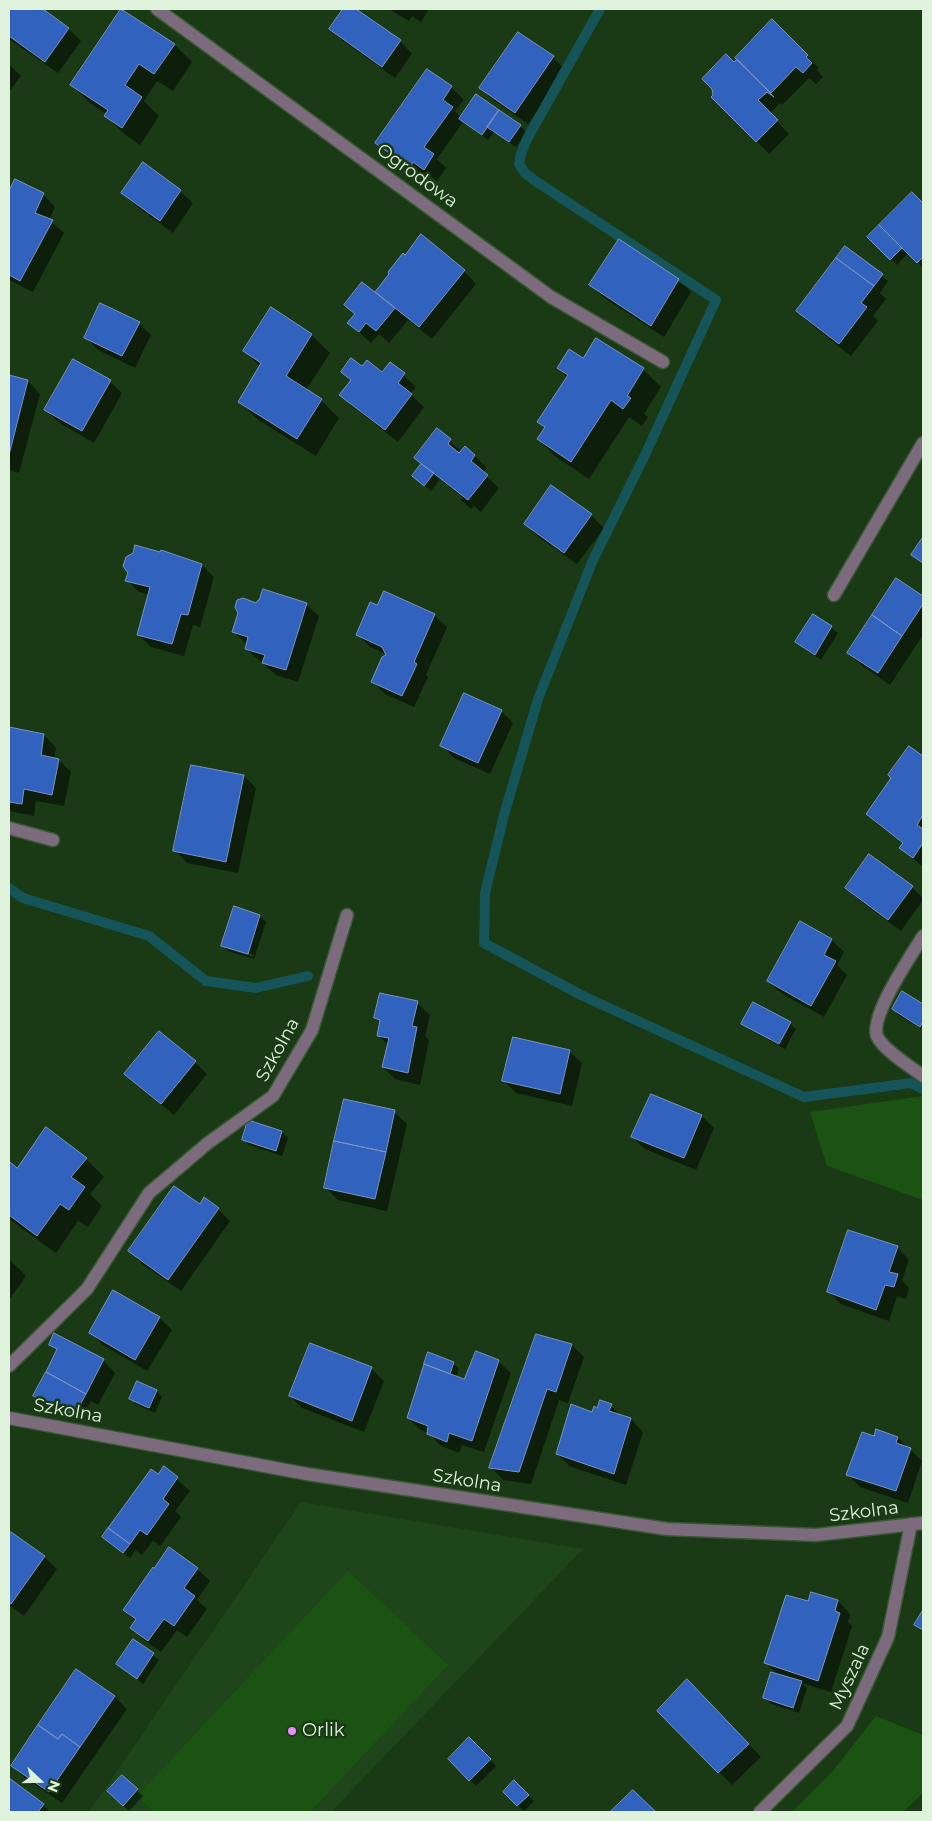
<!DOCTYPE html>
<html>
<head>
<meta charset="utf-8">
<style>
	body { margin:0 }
	#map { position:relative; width:932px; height:1821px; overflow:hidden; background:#193a14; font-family:Montserrat,sans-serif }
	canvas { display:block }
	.frame { position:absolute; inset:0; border:10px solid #dff3dc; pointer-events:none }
	.north { position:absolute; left:15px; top:1756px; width:50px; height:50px; -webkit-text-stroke:4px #193a14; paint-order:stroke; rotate:111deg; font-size:14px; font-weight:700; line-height:20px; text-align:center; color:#dff3dc }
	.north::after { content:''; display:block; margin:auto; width:18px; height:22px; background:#dff3dc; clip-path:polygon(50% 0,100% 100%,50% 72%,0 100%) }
</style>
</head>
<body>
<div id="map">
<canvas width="932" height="1821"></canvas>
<div class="frame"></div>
<div class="north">N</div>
</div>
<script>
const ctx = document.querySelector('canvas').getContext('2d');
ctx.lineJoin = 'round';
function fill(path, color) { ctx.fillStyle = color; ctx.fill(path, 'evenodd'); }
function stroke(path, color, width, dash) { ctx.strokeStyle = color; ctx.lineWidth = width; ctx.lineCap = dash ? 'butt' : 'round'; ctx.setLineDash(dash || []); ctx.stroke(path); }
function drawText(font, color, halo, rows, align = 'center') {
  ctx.font = font + ' Montserrat,sans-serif'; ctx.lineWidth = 5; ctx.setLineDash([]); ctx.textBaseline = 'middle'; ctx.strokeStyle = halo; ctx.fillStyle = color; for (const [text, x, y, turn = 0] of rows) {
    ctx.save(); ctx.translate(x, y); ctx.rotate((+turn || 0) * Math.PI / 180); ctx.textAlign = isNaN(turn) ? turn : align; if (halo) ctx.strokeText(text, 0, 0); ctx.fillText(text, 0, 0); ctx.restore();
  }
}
const built = new Path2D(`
	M301 1502 583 1549 331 1812H89Z`);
const green = new Path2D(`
	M923 1096V1200L827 1166 810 1112Z
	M348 1571 448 1665 310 1812H154L137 1796Z
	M876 1716 923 1735V1793L903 1812H792L832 1772Z`);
const shadow = new Path2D(`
	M9 9H41L69 29 81 41 58 73 9 39Z
	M345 9H353L400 41 412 54 395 78 343 41 331 29Z
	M389 9H429L421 22 412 16 409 21Z
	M772 21 819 68 817 70 823 77 816 84 809 78 782 105 780 103 770 114 789 134 769 154 712 97 734 64Z
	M175 45 192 62 173 91 157 81 144 101 159 116 140 145 123 133 105 115 106 114 90 103 72 85Z
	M553 57 565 70 528 124 493 100 481 88Z
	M9 64 22 77H20L9 92Z
	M427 70 451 87 464 100 455 111 461 117 477 95 520 126 526 132 516 147 494 132 488 140 463 122 437 159 446 168 437 181 426 173 423 179 389 155 376 143Z
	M16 181 43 194 55 207 49 220 64 233 33 292 9 280V194Z
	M180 191 193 203 173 233 135 205 122 192Z
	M912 193 923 205V268L908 253 897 265 869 237Z
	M620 241 679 280 691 292 664 337 603 297 591 284Z
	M845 248 888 281 880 293 886 299 873 316 878 321 851 356 809 323 797 311Z
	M464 271 476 284 432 339 408 320 389 343 379 334 371 343 349 323 356 315 345 305 375 294 391 274Z
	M271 309 312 335 330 353 306 390 321 400 339 418 316 456 257 419 239 401 260 367 245 351Z
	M139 323 151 335 135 368 98 350 86 338Z
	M583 360 643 369 661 387 644 414 648 417 642 426 629 417 589 479 556 457 538 439 545 428 539 422 568 378 558 368Z
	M391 364 416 387 410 394 424 407 398 442 353 407 340 395 351 381 342 372 383 374Z
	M9 376 28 381 40 394 19 473 9 470Z
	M110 381 122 393 94 443 58 422 46 410Z
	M438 430 462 452 465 448 475 456 487 468 483 473 499 488 481 512 474 506 471 509 461 500 463 498 440 479 431 491 413 475 422 465 415 458Z
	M551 487 591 515 604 528 577 564 537 536 525 524Z
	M202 565 214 577 200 627 193 625 184 656 151 647 139 635 149 595 139 592 127 580Z
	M897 580 923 598V635L890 685 861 665 848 653Z
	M257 604H306L319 616 298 682 276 675 246 649 247 645 234 632Z
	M378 607 434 615 447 627 426 675 428 677 414 707 385 694 373 682 388 655 370 647 358 635Z
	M814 616 838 633 821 660 803 648 797 642Z
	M501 711 513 723 490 774 454 758 442 745Z
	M9 728 44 735 56 748 54 759 59 760 71 772 64 806 36 801 34 816 9 811Z
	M909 748 923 758V867L901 848 903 844 880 826 867 814 893 778Z
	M244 776 256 788 238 873 187 863 175 850Z
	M912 887 923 898V900L901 931 859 900 846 888Z
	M260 916 266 922 254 959 228 951 222 945ZM228 947 254 955 253 957 228 949Z
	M800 923 832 940 844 952 837 965 847 975 824 1017 781 993 768 981Z
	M902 993 923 1006V1030L899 1015 893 1009Z
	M417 1003 430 1015 425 1036 429 1040 420 1085 395 1079 383 1067 388 1045 378 1035 381 1023 375 1018Z
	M743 1023H790L796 1029 785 1049 749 1029Z
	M569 1051 582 1063 572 1106 516 1093 504 1081Z
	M195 1062 207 1074 174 1115 138 1086 125 1074Z
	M651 1095 702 1116 714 1128 696 1170 645 1149 632 1137Z
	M394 1112 407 1124 387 1211 338 1200 325 1187Z
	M249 1121 282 1132 288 1138 282 1156 249 1145 243 1139Z
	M86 1159 104 1177 90 1194 102 1206 88 1227 78 1221 56 1253 9 1219V1166L10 1164 18 1169Z
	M200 1205 218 1209 230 1221 181 1291 142 1264 130 1251Z
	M897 1247 909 1260 902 1280 909 1288 906 1299 897 1296 889 1321 841 1304 829 1292Z
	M9 1259 26 1276 9 1300Z
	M114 1292 160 1318 172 1330 147 1371 103 1345 90 1333Z
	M537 1336 572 1345 584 1357 568 1403 559 1400 531 1484 503 1480 491 1467Z
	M50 1344 103 1360 115 1373 98 1405 91 1401 79 1422 40 1402 34 1396 58 1352Z
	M498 1361 511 1373 484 1452 462 1445 459 1453 441 1446 428 1433 421 1430 408 1418 453 1363 459 1369 456 1378 465 1381Z
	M371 1368 384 1381 364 1432 302 1408 290 1396Z
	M156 1391 162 1397 155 1413 136 1404 130 1398Z
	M611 1406 622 1417 631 1419 643 1432 626 1485 569 1466 557 1454 593 1413 598 1409Z
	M877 1431 898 1438 922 1461 908 1503 860 1487 848 1475 875 1437Z
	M164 1468 190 1491 175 1511 181 1517 160 1546 153 1541 142 1555 135 1550 130 1558 103 1537Z
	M11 1534 44 1557 57 1569 24 1616 9 1605V1537Z
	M197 1569 210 1581 197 1600 207 1609 187 1637 177 1630 161 1652 144 1640 132 1628 136 1622 124 1610Z
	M838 1601 850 1614 848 1622 852 1626 831 1692 801 1683 807 1688 799 1713 771 1704 765 1698 778 1675 766 1663 809 1603Z
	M134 1641 159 1660 143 1684 118 1664Z
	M76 1670 115 1697 127 1709 62 1803 25 1778 12 1766Z
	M699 1693 761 1757 732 1785 659 1711Z
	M469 1739 496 1766 476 1786 450 1759Z
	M122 1776 143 1796 129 1811 109 1791Z
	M9 1780 43 1805 50 1812H9Z
	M514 1782 534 1801 524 1811 504 1792Z`);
const stream = new Path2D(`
	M600 9 527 139 521 154 519 164 525 173 534 180 716 300 645 455 593 560 538 699 504 815 485 893 484 943 583 996 804 1097 911 1083 923 1089
	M9 888 23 898 149 936 206 981 256 988 308 976`);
const building = new Path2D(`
	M9 9H43L69 28 45 62 9 36Z
	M121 9 175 44 154 74 139 64 125 85 142 97 122 128 104 116 108 110 70 85Z
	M343 9H356L401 40 382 67 329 29Z
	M772 19 808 55 806 57 812 63 803 73 796 67 771 93 735 58Z
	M518 32 554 56 515 113 479 88Z
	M726 54 734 62 737 59 774 97 767 92 758 100 778 120 756 142 711 97 713 95 712 89 702 79Z
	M427 69 452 86 443 100 453 107 424 147 434 154 424 170 413 162 410 168 375 143Z
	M476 94 499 110 482 135 459 119Z
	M499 110 521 125 509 142 487 127Z
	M143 162 181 190 160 221 121 193Z
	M15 179 44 193 35 213 53 220 20 281 9 275V191Z
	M912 192 923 203V257L917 263 879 225Z
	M879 225 902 248 890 260 867 237Z
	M421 234 465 270 419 327 375 292 389 274 388 272 403 253 405 255Z
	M619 239 679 279 651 326 589 285Z
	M845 246 883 274 874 286 836 258Z
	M836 258 874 286 861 303 867 307 839 344 796 311Z
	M362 282 395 308 376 331 366 323 359 332 347 323 355 314 344 305Z
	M100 303 140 322 122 356 84 338Z
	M271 307 312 334 286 376 322 399 297 439 238 402 261 363 243 351Z
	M596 338 644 368 627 396 631 398 623 409 611 400 571 462 537 439 545 427 537 422 568 375 557 368 569 349 583 358Z
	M351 358 362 366 367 360 382 372 390 362 405 373 398 383 412 394 385 430 339 395 351 380 341 372Z
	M73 359 111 380 82 431 44 410Z
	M9 375 28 380 9 455Z
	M437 428 451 439 448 444 459 453 465 446 475 455 471 461 488 475 468 500 414 458Z
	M421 464 434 473 424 486 412 476Z
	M551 485 592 514 564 553 524 524Z
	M923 537V563L911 555Z
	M135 545 160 552 161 550 202 564 188 615 181 614 172 644 137 635 150 587 125 581 128 573 123 566 126 557 133 553Z
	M896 578 923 596V604L902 636 872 615Z
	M263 589 307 603 286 670 262 663 265 655 245 649 248 637 232 632 238 613 235 607 237 600 243 598 256 603 258 600H259Z
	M384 591 435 614 414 662 417 664 402 696 371 682 382 657 386 655 382 647 356 635 370 602 377 605Z
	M813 614 832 626 815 655 795 642Z
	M872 615 902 636 878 673 847 653Z
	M464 693 502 710 478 763 440 746Z
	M9 727 44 734 41 755 59 759 52 795 24 789 22 804 9 802Z
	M909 746 923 756V815L917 825 923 829V843L913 858 899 848 903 843 866 814 891 778 888 775Z
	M191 765 244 775 226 862 173 851Z
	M869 854 913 886 888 920 845 888Z
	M234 906 260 915 248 954 221 946Z
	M800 921 832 939 824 955 836 961 811 1006 767 981Z
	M902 991 923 1004V1021L920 1027 892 1009Z
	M380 993 418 1001 412 1026 417 1027 408 1073 382 1067 389 1038 377 1036 380 1020 374 1018Z
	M753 1002 791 1022 779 1044 741 1024Z
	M159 1031 196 1061 161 1104 124 1074Z
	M513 1037 570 1050 560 1094 502 1081Z
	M651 1094 702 1115 684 1158 631 1137Z
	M344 1099 395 1110 386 1152 334 1141Z
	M248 1120 282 1131 276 1151 242 1140Z
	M46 1127 87 1158 71 1177 85 1187 69 1210 60 1204 37 1236 9 1215V1164L10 1162 17 1168Z
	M334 1141 386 1152 375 1199 324 1188Z
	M174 1186 200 1204 204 1197 219 1208 168 1280 128 1251Z
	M848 1230 898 1246 889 1272 898 1274 894 1287 885 1285 876 1310 827 1292Z
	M113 1290 160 1317 135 1360 89 1333Z
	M54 1333 104 1359 86 1394 46 1372 57 1349 49 1345Z
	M536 1334 572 1344 556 1392 547 1389 519 1472 489 1468Z
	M310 1343 372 1367 352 1421 289 1396Z
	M476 1351 499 1360 472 1441 449 1433 447 1442 427 1434 428 1426 407 1418 424 1364 464 1379Z
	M428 1352 454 1362 450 1374 424 1364Z
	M46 1372 86 1394 73 1417 33 1396Z
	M137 1381 157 1390 149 1408 129 1399Z
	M600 1400 612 1404 609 1411 631 1418 614 1474 556 1454 571 1404 592 1412 594 1406 597 1408Z
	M876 1429 898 1437 896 1443 911 1448 896 1491 846 1475 862 1432 874 1436Z
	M164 1466 178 1477 163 1499 169 1504 147 1535 140 1530 130 1544 108 1528 151 1469 158 1474Z
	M108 1528 130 1544 123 1553 102 1537Z
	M11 1532 45 1556 11 1604 9 1603V1534Z
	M169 1547 198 1568 184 1588 195 1596 174 1626 164 1619 148 1641 130 1628 136 1619 123 1610 153 1567 154 1568Z
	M811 1592 838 1600 835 1611 840 1613 818 1681 764 1663 786 1595 808 1601Z
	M923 1610V1630L914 1625Z
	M133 1639 154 1653 137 1679 116 1664Z
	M76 1669 115 1696 80 1747 62 1734 58 1739 38 1725Z
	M771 1672 802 1681 793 1708 763 1698Z
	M687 1679 749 1744 718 1773 657 1711Z
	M38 1725 58 1739 62 1734 80 1747 49 1792 11 1766Z
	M469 1737 491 1759 469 1781 448 1759Z
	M122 1775 138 1789 123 1806 107 1791Z
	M9 1778 44 1804 38 1812H9Z
	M514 1780 529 1795 517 1806 503 1792Z
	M633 1790 656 1812H610Z`);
const minor = new Path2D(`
	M157 9 551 297 663 362
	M834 595 923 443
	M9 828 53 840
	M923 936C911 956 870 1015 877 1036 883 1050 911 1067 923 1076
	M9 1366 87 1289 149 1193 208 1143 273 1096 312 1030 347 915
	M9 1418 307 1474 667 1529 816 1535 923 1523
	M760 1812 847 1726 888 1637 911 1524`);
const markers = [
	[292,1731,5,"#eb8dfc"]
];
const streetNames = [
	["Ogrodowa",417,176,36],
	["Szkolna",278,1050,-61],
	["Szkolna",68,1411,10],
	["Szkolna",467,1481,9],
	["Szkolna",864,1512,-7],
	["Myszala",850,1677,-65]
];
const poiNames = [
	["Orlik",302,1731]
];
fill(built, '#1f461a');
fill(green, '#1a5312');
fill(shadow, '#0007');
stroke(stream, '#155458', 10);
fill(building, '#3162bd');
stroke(building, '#7a93c1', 1);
stroke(minor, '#395834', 15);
stroke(minor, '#7b6b7d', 12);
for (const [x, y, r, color] of markers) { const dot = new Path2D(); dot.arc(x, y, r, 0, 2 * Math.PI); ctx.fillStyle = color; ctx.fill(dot); stroke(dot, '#193a14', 2); }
drawText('18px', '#dff3dc', '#193a14', streetNames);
drawText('18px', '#dff3dc', '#193a14', poiNames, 'left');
</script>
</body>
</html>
